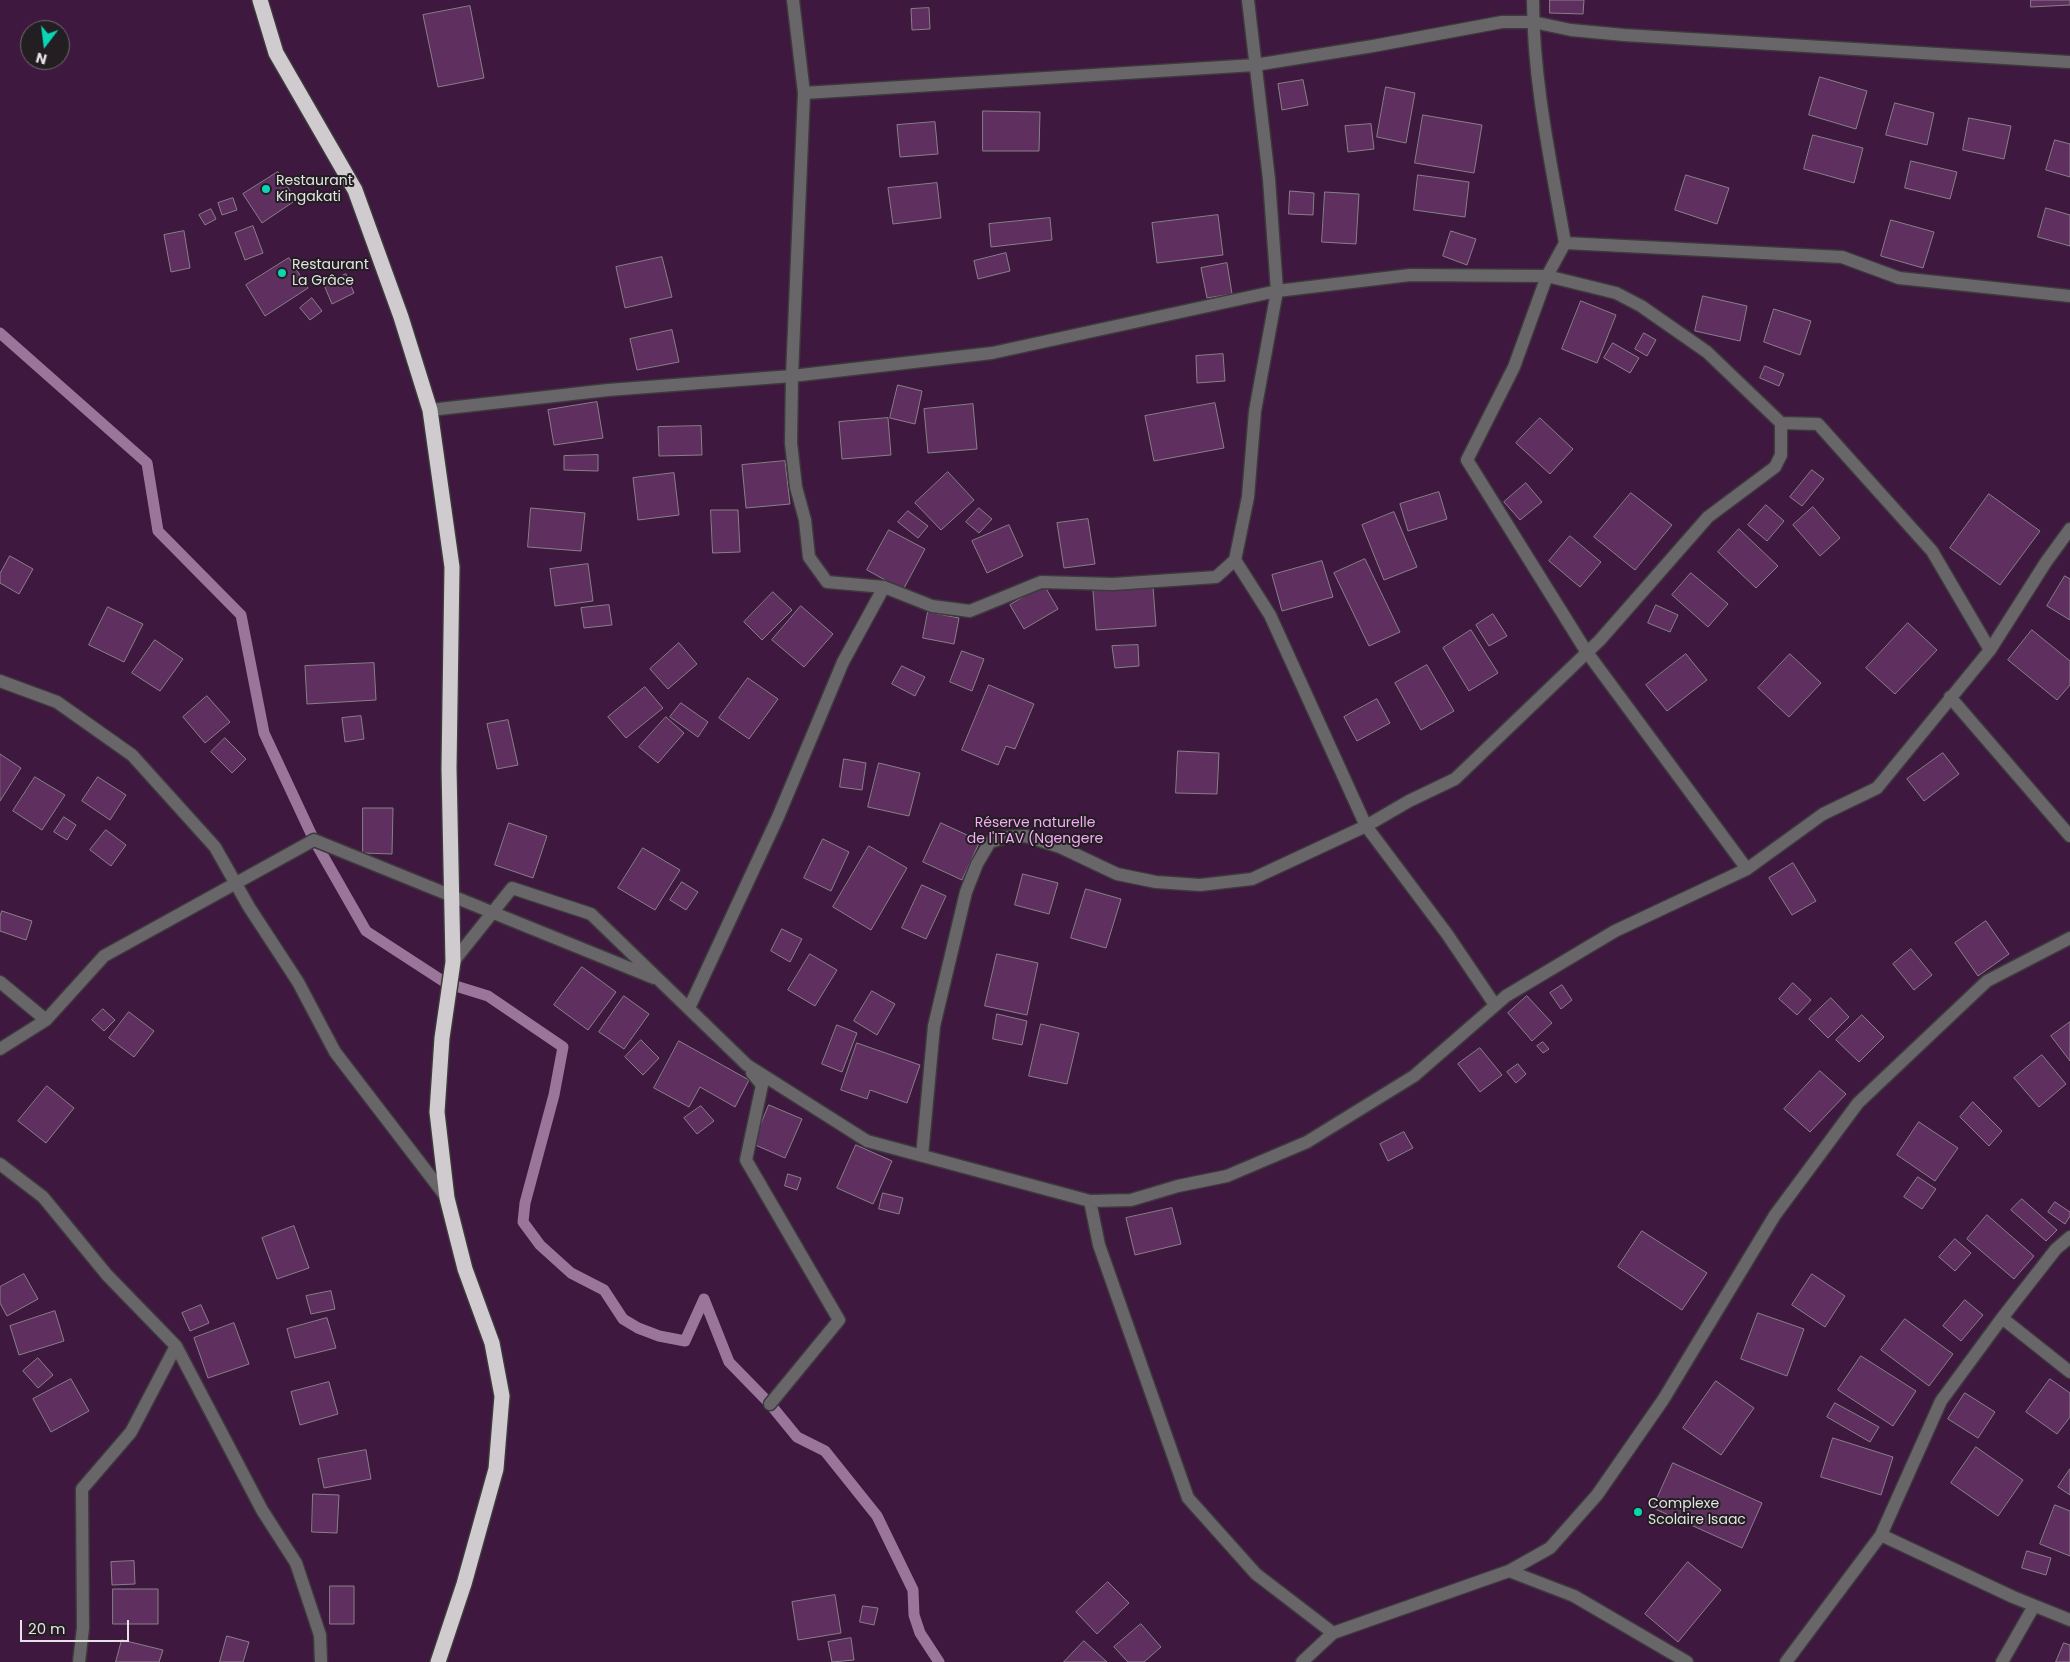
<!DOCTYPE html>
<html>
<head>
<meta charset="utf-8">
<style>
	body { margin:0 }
	#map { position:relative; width:2070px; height:1662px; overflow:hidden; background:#221e21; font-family:Poppins,sans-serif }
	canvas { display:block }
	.north { position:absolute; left:20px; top:20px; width:50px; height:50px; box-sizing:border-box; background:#221e21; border:1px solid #706c6f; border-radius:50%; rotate:195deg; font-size:14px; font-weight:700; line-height:20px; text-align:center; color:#e4e2e4 }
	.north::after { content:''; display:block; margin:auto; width:18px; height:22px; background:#0bd5b5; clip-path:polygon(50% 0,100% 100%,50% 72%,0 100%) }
	.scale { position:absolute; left:20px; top:1620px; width:109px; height:22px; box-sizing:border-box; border:2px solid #e4e2e4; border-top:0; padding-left:6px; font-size:15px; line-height:18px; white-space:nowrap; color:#e4e2e4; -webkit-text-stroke:4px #221e21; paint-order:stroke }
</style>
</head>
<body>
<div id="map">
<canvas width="2070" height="1662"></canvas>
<div class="north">N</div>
<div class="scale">20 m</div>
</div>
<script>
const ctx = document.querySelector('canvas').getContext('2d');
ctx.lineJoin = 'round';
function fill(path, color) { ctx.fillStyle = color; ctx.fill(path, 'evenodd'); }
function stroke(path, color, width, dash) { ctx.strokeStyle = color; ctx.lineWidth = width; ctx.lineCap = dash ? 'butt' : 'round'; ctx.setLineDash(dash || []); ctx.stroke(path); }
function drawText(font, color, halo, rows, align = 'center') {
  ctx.font = font + ' Poppins,sans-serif'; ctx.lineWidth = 4; ctx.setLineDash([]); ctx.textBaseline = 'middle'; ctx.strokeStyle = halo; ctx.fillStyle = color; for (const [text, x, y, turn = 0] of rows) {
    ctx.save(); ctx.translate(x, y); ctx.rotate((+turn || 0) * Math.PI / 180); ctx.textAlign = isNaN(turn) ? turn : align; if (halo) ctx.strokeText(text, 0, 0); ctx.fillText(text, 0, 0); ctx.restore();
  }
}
const green = new Path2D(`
	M0 0H2070V1662H0ZM30 30H60V60H30Z`);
const stream = new Path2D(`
	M0 333 147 463 158 531 241 615 264 733 314 840 366 931 446 983 488 996 563 1047 554 1095 525 1203 523 1222 540 1245 571 1273 604 1290 623 1319 638 1328 659 1336 685 1341 704 1299 729 1362 770 1404 797 1437 825 1451 877 1516 913 1590 914 1615 920 1633 939 1662`);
const building = new Path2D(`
	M1550 0H1584L1583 14 1550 13Z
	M2031 0H2070V5L2031 7Z
	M470 6 484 78 438 87 423 15Z
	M929 8 930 29 912 30 911 9Z
	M1820 77 1867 91 1856 129 1809 115Z
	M1303 80 1308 105 1282 110 1278 84Z
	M1386 87 1415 93 1406 143 1377 137Z
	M1895 103 1934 113 1927 145 1886 135Z
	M983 111 1040 112 1039 151H983Z
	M1423 115 1482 125 1474 173 1415 163Z
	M1969 118 2011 126 2004 159 1963 150Z
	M935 122 938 154 900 157 897 125Z
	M1371 124 1374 149 1348 152 1345 126Z
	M1813 135 1863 148 1854 183 1804 169Z
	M2055 140 2070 144V177L2046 170Z
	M1911 161 1957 172 1950 199 1905 188Z
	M278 172 296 200 262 223 243 194Z
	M1418 175 1469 182 1465 217 1414 210Z
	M1686 175 1729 188 1717 224 1675 210Z
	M937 183 941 218 893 224 888 188Z
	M1290 191 1314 193 1313 215 1289 214Z
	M1325 192 1359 194 1356 244 1322 242Z
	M233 198 237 210 222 215 218 203Z
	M2046 208 2070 215V246L2038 237Z
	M211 209 216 219 205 225 199 215Z
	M1218 215 1223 255 1157 263 1152 223Z
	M1050 218 1052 240 991 247 989 224Z
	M1891 220 1934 232 1923 268 1881 256Z
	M253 226 263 253 245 260 235 233Z
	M184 231 190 268 171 272 164 235Z
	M1451 231 1476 239 1467 265 1443 256Z
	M1006 253 1010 271 978 279 974 261Z
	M662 257 672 297 625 308 616 267Z
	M289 258 308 288 265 316 246 285Z
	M1227 263 1232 294 1207 298 1201 268Z
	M346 274 354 293 332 304 324 285Z
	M1703 296 1747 306 1740 341 1695 331Z
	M312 298 322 311 310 320 300 308Z
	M1581 301 1616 315 1597 363 1562 349Z
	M1774 309 1811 321 1800 355 1764 342Z
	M672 330 679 362 637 370 630 339Z
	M1644 333 1656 340 1647 356 1635 349Z
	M1613 343 1639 358 1630 373 1604 358Z
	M1223 354 1225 381 1197 383 1196 356Z
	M1765 366 1784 374 1779 386 1760 378Z
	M898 385 922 391 915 424 890 418Z
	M597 402 603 438 554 445 548 410Z
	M1215 403 1224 448 1154 461 1145 416Z
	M973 404 977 449 928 453 924 409Z
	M888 418 891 455 842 459 839 422Z
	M1540 418 1573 449 1550 474 1516 443Z
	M701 426 702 455 659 456 658 427Z
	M598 455V471L564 470V456Z
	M785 461 790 504 746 508 742 465Z
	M1812 470 1824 479 1802 506 1790 497Z
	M948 472 974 500 941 530 915 503Z
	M674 473 679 515 638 520 633 478Z
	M1526 483 1542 502 1520 520 1504 502Z
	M1439 492 1447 519 1408 531 1400 504Z
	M1631 493 1672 525 1635 570 1594 537Z
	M1989 494 2040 531 2000 585 1950 548Z
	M1766 505 1784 521 1767 541 1748 525Z
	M1813 507 1840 538 1820 556 1793 525Z
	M531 508 585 513 581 551 528 547Z
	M979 508 992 519 979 533 966 522Z
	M711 510H738L740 552 713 553Z
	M908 511 928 526 918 538 898 522Z
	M1394 512 1417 567 1384 580 1362 525Z
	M1088 519 1095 564 1064 568 1057 523Z
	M1009 525 1023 556 987 573 972 541Z
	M1739 529 1778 566 1756 588 1718 552Z
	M889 530 925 549 903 590 867 570Z
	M1570 536 1601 562 1580 587 1549 561Z
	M10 556 33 569 19 594 0 583V574Z
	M1365 559 1400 632 1369 646 1334 573Z
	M1322 561 1333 597 1282 611 1272 575Z
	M588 564 593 601 555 606 550 569Z
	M1691 573 1728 604 1708 627 1672 595Z
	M2065 576 2070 579V620L2047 606Z
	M1044 585 1058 609 1024 629 1010 605Z
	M1153 587 1156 626 1096 630 1093 591Z
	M773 592 792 610 762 640 744 622Z
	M609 605 612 625 584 628 581 608Z
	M1656 605 1678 615 1670 632 1648 623Z
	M801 606 833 634 804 667 772 640Z
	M108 607 143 624 124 662 89 645Z
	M928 612 959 618 954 644 923 638Z
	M1493 614 1507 636 1489 646 1476 625Z
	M1908 623 1937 650 1895 694 1866 668Z
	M1471 630 1498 673 1469 691 1443 648Z
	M2032 630 2070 661V685L2057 700 2008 660Z
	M155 640 183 659 160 691 132 673Z
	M679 643 697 664 668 689 650 669Z
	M1138 645 1139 666 1115 668 1112 646Z
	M962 651 984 659 972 691 950 682Z
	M1686 654 1707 680 1667 711 1646 685Z
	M1790 654 1821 683 1789 717 1758 688Z
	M374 663 376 700 307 704 305 666Z
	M1427 665 1454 711 1421 730 1395 683Z
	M902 666 925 677 915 696 892 684Z
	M748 678 778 699 749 739 719 718Z
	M989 685 1034 704 1015 749 1006 746 998 765 962 750Z
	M645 687 663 708 626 738 608 717Z
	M207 696 230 722 205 743 183 717Z
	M1377 699 1390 723 1357 741 1344 717Z
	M681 703 708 722 698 737 670 717Z
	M361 716 364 739 345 742 342 718Z
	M666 717 684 733 658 763 639 747Z
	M508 720 518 765 497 769 487 724Z
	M225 738 246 759 232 773 211 752Z
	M1178 751 1219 753 1217 794 1176 793Z
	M1943 753 1959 774 1924 801 1907 779Z
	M0 754 21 768 0 801Z
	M844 759 866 763 862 790 840 787Z
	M879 763 920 773 909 816 868 807Z
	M35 777 65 795 42 830 13 811Z
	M98 777 126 795 110 820 82 801Z
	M363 808H393L392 854 363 853Z
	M64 817 76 825 67 840 54 832Z
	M509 823 547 836 533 878 495 865Z
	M941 823 980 841 962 880 923 862Z
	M106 830 126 845 111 866 90 850Z
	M823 839 849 852 831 891 804 878Z
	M869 846 907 868 871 930 833 907Z
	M643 848 680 870 655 910 618 888Z
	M1793 863 1816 901 1792 915 1769 878Z
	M1023 874 1058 883 1049 914 1015 905Z
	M682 882 698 892 686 910 670 900Z
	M922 885 946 896 926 939 902 928Z
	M1086 889 1121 899 1106 948 1071 938Z
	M2 911 32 921 26 940 0 931V917Z
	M1986 921 2009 954 1978 976 1955 943Z
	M782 929 802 939 790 962 771 951Z
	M1911 949 1932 975 1914 990 1893 964Z
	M810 954 837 970 815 1006 788 990Z
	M997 954 1038 963 1027 1015 985 1006Z
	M582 967 616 992 588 1030 554 1005Z
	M1793 983 1811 1000 1797 1015 1779 999Z
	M1562 985 1572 1000 1561 1009 1550 993Z
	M872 991 895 1004 877 1035 854 1021Z
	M624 996 649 1014 624 1049 599 1032Z
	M1527 996 1552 1023 1532 1041 1508 1013Z
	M1831 998 1849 1017 1828 1038 1809 1019Z
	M103 1009 115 1020 104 1031 92 1020Z
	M129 1012 154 1031 134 1057 109 1038Z
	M997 1014 1027 1021 1022 1045 993 1039Z
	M1862 1015 1884 1037 1859 1062 1836 1040Z
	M2070 1022V1061L2051 1036Z
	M1041 1024 1079 1033 1067 1084 1029 1076Z
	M837 1025 857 1033 842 1072 822 1064Z
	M641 1040 659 1058 643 1075 625 1057Z
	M679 1041 749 1080 735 1107 700 1087 689 1107 654 1088Z
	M1543 1042 1549 1049 1543 1053 1537 1046Z
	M857 1043 920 1065 907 1103 870 1090 867 1099 841 1090Z
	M1480 1048 1502 1075 1480 1092 1458 1064Z
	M2042 1055 2066 1084 2039 1107 2014 1078Z
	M1518 1064 1526 1074 1516 1083 1507 1072Z
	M1820 1071 1846 1094 1810 1132 1784 1109Z
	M47 1086 74 1108 46 1143 18 1121Z
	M1973 1102 2002 1131 1989 1146 1960 1117Z
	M769 1105 802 1119 785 1158 753 1144Z
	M701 1106 714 1121 697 1134 684 1118Z
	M1919 1122 1958 1148 1935 1181 1897 1155Z
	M1404 1132 1413 1148 1388 1161 1380 1144Z
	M856 1145 892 1161 873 1204 837 1188Z
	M788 1174 801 1178 797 1190 785 1186Z
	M1918 1177 1936 1189 1922 1209 1904 1197Z
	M883 1193 903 1198 899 1214 879 1209Z
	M2022 1199 2057 1230 2046 1241 2011 1210Z
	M2055 1202 2070 1212V1216L2065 1224 2048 1212Z
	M1172 1208 1181 1244 1135 1255 1126 1218Z
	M1987 1215 2034 1256 2014 1279 1967 1239Z
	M294 1226 309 1268 277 1279 262 1238Z
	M1642 1231 1707 1273 1682 1310 1618 1267Z
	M1955 1239 1971 1253 1955 1271 1939 1257Z
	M24 1274 38 1299 7 1316 0 1303V1287Z
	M1812 1274 1845 1296 1825 1327 1792 1305Z
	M331 1291 335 1309 311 1314 306 1296Z
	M1965 1300 1983 1315 1961 1341 1943 1326Z
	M201 1305 209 1323 190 1331 182 1313Z
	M55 1311 64 1341 19 1355 10 1326Z
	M1758 1313 1804 1329 1787 1376 1741 1359Z
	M327 1318 336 1348 295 1358 287 1329Z
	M1905 1319 1953 1354 1929 1386 1881 1350Z
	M234 1323 249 1364 208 1378 194 1338Z
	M1861 1356 1916 1391 1893 1426 1838 1390Z
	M38 1358 53 1375 38 1388 23 1371Z
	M71 1379 89 1411 51 1432 33 1399Z
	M2050 1379 2070 1393V1417L2057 1434 2026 1412Z
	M1716 1381 1754 1408 1721 1455 1683 1428Z
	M329 1382 338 1414 300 1425 291 1392Z
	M1965 1393 1995 1412 1978 1438 1948 1419Z
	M1835 1403 1879 1427 1870 1442 1827 1417Z
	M1833 1438 1893 1457 1881 1495 1821 1477Z
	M1976 1447 2023 1480 1998 1516 1951 1483Z
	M366 1450 371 1479 324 1488 318 1459Z
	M1673 1463 1762 1503 1742 1548 1653 1508Z
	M2070 1469V1495L2058 1487Z
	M313 1494 339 1495 337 1533 312 1532Z
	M2055 1505 2070 1511V1556L2040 1544Z
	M2027 1551 2051 1558 2046 1575 2022 1568Z
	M134 1561 135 1584 112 1585 111 1562Z
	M1688 1562 1721 1590 1678 1642 1645 1614Z
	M1108 1582 1129 1603 1097 1634 1076 1612Z
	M330 1586H354V1624H330Z
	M113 1589H158V1624H113Z
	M835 1595 841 1633 798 1640 792 1602Z
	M863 1606 878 1608 874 1625 860 1622Z
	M1141 1624 1161 1647 1144 1662H1128L1114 1647Z
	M227 1636 249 1642 243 1662H220Z
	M851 1638 854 1660 832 1662 828 1642Z
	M122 1640 163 1650 159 1662H116Z
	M1084 1641 1107 1662H1064Z
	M2064 1643 2070 1645V1662H2056Z`);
const minor = new Path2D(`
	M1248 0 1269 179 1277 291 1255 411 1248 497 1235 560 1270 615 1366 826 1447 934 1495 1005
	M1533 0C1533 81 1551 163 1565 243
	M804 93 1255 65 1373 46 1502 22H1533L1571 30 1624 35 2070 62
	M430 410 608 390 792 376 992 353 1277 291 1410 275 1547 276 1616 293 1641 306 1707 352 1781 423V455L1775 467 1708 517 1600 640 1455 779 1409 801 1366 826 1252 879 1200 885 1156 882 1117 874 1060 847 1026 836 1006 837 990 842 977 864 966 892 934 1026 922 1156
	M1781 423 1818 424 1932 551 1990 650
	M884 587 932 606 970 611 1041 582 1113 584 1216 577 1235 560
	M0 681 57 702 132 755 215 847 249 907 298 982 335 1052 447 1198
	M1950 697 2070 836
	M1747 869 1586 651 1467 460 1514 367 1547 276 1565 243 1842 257 1899 278 2070 296
	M453 962 512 888 591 914 747 1065 867 1141 1090 1201 1131 1200 1178 1186 1227 1176 1307 1142 1414 1076 1506 996 1615 931 1747 869 1823 814 1877 788 1990 650 2046 562 2070 529
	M0 982 46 1020
	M689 1008 778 817 843 662 884 587 827 582 809 557 805 520 796 487 791 443 792 376 804 93 793 0
	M0 1049 46 1020 104 956 314 840 654 978
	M752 1073 762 1085 746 1160 839 1320 770 1404
	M0 1164 43 1197 107 1275 176 1346 262 1510 296 1563 320 1635 321 1662
	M1090 1201 1099 1245 1188 1498 1256 1574 1333 1633
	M2002 1318 2070 1372
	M1881 1535 1941 1401 2002 1318 2056 1249 2070 1237
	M1509 1571 1574 1596 1687 1662
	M79 1662 83 1628 82 1489 131 1432 176 1346
	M1302 1662 1333 1633 1509 1571 1550 1548 1597 1495 1663 1400 1775 1215 1858 1103 1987 981 2070 938
	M1786 1662 1881 1535 2013 1597 2070 1620
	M2002 1662 2034 1606`);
const highway = new Path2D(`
	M260 0 276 53 355 190 401 317 430 410 452 567 449 768 453 962 442 1038 437 1112 447 1198 465 1269 492 1343 502 1396 496 1469 464 1584 438 1662`);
const markers = [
	[266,189,5,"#0bd5b5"],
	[282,273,5,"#0bd5b5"],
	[1638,1512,5,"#0bd5b5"]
];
const poiNames = [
	["Restaurant",276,181],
	["Kingakati",276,197],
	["Restaurant",292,265],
	["La Grâce",292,281],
	["Complexe",1648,1504],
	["Scolaire Isaac",1648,1520]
];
const parkNames = [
	["Réserve naturelle",1035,823],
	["de l'ITAV (Ngengere",1035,839]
];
fill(green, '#3e183f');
stroke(stream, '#9a769a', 11);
fill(building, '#5f2f60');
stroke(building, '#858185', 1);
stroke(minor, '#3d393c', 15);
stroke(highway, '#3d393c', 18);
stroke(minor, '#686668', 12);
stroke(highway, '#cfcbcf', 15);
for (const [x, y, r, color] of markers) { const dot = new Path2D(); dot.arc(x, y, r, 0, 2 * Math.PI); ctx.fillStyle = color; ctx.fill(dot); stroke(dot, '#221e21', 2); }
drawText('14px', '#e4e2e4', '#221e21', poiNames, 'left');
drawText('14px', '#f5abf5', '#221e21', parkNames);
</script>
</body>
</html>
